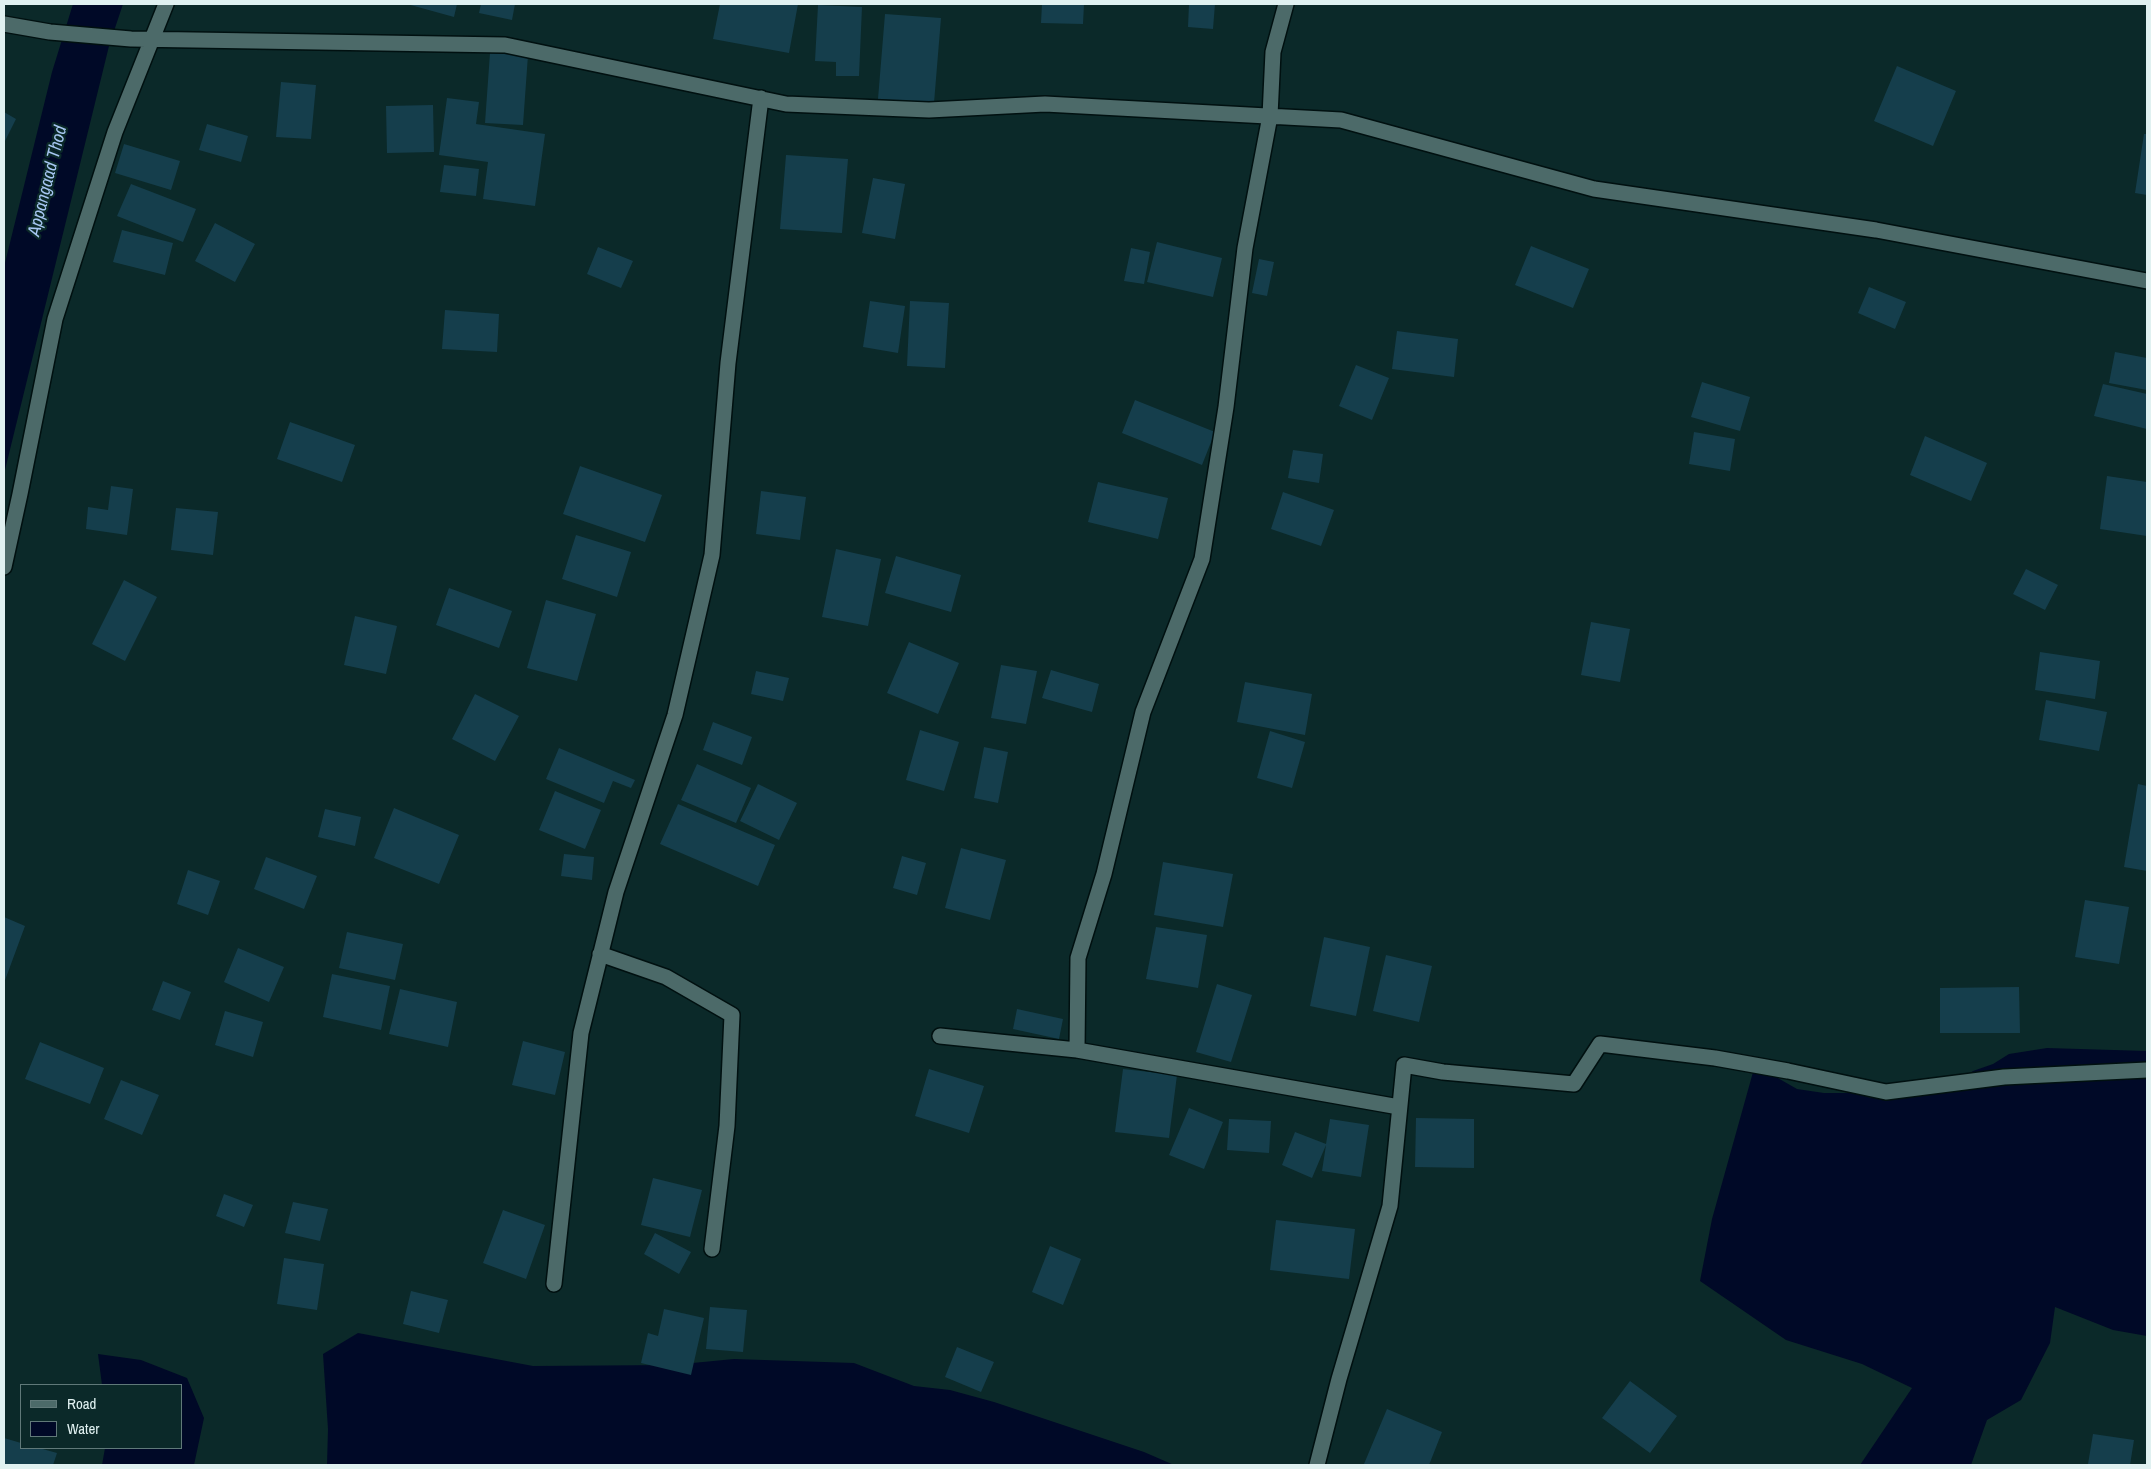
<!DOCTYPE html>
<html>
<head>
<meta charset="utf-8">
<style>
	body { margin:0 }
	#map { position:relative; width:2151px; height:1469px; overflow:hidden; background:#0b2929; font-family:"Archivo Narrow",sans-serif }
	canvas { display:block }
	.frame { position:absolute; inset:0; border:5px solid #e0f1f1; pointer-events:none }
	.legend { position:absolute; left:20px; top:1384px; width:162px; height:65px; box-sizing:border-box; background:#0b2929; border:1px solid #607979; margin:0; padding:6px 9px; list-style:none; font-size:15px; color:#e0f1f1 }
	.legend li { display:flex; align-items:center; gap:10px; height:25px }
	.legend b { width:25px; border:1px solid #607979 }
</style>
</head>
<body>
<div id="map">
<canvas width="2151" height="1469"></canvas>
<div class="frame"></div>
<ul class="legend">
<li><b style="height:6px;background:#4c6a69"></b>Road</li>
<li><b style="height:14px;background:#000927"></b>Water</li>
</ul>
</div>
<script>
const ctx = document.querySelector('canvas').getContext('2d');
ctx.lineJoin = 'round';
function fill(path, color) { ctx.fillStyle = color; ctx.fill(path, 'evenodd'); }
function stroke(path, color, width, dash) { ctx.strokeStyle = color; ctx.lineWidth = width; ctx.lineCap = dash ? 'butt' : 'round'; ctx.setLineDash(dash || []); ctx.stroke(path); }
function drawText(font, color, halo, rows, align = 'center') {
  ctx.font = font + ' "Archivo Narrow",sans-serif'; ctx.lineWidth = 4.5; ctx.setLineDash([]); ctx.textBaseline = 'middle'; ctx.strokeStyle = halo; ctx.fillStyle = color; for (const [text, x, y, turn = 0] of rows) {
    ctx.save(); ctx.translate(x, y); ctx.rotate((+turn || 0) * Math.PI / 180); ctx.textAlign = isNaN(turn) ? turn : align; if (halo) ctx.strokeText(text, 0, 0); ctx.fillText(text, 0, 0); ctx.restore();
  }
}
const water = new Path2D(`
	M73 4H123L109 46 4 474V267L52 72Z
	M2047 1048 2147 1051V1336L2113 1330 2055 1307 2050 1343 2021 1400 1987 1420 1971 1465H1860L1912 1388 1862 1364 1786 1340 1700 1281 1712 1219 1755 1065 1797 1089 1824 1093H1855L1871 1098 1901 1087 1949 1088 1973 1071 1993 1064 2009 1054Z
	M358 1333 533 1366 672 1365 734 1359 854 1363 914 1386 950 1390 994 1402 1144 1452 1174 1465H327L328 1429 323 1354Z
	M98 1354 141 1360 187 1378 204 1418 194 1465H102L105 1448H181V1385H102Z`);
const building = new Path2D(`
	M407 4H457L454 17Z
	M481 4H515L512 20 479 13Z
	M720 4H798L789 53 713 39Z
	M1042 4H1084L1083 24 1041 23Z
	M1189 4H1215L1213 29 1188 27Z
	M818 5 862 7 859 76H836V62L815 61Z
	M885 14 941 18 934 103 878 99Z
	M490 53 528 55 523 125 485 123Z
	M1897 66 1956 91 1933 146 1874 121Z
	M281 82 316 85 311 139 276 137Z
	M447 98 479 102 476 124 545 134 535 206 483 199 488 162 439 155Z
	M433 105 434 152 387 153 386 106Z
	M4 112 16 119 4 143Z
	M207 124 248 136 241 162 199 150Z
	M2144 134H2147V195L2135 193Z
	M124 144 180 161 171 190 115 173Z
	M786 155 848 159 842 233 780 229Z
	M444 165 479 169 476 196 440 192Z
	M873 178 905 184 895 239 862 233Z
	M131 184 196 209 183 242 117 216Z
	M215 223 255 244 235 282 195 261Z
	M122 230 173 243 165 275 113 262Z
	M1157 242 1222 258 1213 297 1147 282Z
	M1531 246 1589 269 1573 308 1515 285Z
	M598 247 633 261 621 288 587 274Z
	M1131 248 1150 252 1144 284 1124 281Z
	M1259 259 1274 262 1267 296 1252 293Z
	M1869 287 1906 302 1895 329 1858 313Z
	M870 301 905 306 898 353 863 347Z
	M910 301 949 303 945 368 907 366Z
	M445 310 499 314 497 352 442 349Z
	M1397 331 1458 339 1454 377 1392 369Z
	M2115 352 2147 358V390L2109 383Z
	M1356 365 1389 378 1372 420 1339 406Z
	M1702 382 1750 397 1740 431 1691 417Z
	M2103 384 2147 394V429L2094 416Z
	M1135 400 1215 432 1202 465 1122 433Z
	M290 422 355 445 342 482 277 459Z
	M1694 432 1735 439 1730 471 1689 464Z
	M1925 436 1987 463 1971 501 1910 475Z
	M1293 450 1323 454 1319 483 1288 478Z
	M580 466 662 495 645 542 563 514Z
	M2107 476 2147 482V536L2100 529Z
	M1098 482 1168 498 1158 539 1088 522Z
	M111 486 133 489 127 535 86 529 88 507 108 510Z
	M761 491 806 497 800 540 756 534Z
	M1283 492 1334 510 1321 546 1271 529Z
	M176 508 218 512 213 555 171 550Z
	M576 535 631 552 617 597 562 579Z
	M836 549 881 559 868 626 822 617Z
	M896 556 961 575 951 612 885 593Z
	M2026 569 2058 585 2045 610 2013 594Z
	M124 580 157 597 125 661 92 644Z
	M449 588 512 611 499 648 436 625Z
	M546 600 596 614 577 681 527 668Z
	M355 616 397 626 386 674 344 665Z
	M1591 622 1630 629 1620 682 1581 675Z
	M909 642 959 663 938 714 887 693Z
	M2040 652 2100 661 2095 699 2035 690Z
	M1001 665 1037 671 1026 724 991 718Z
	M1051 670 1099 684 1092 712 1042 698Z
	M756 671 789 678 783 701 751 694Z
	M1245 682 1312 694 1305 735 1237 722Z
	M475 694 519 716 495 761 452 739Z
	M2046 700 2107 712 2099 751 2039 740Z
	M713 722 752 737 742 765 703 750Z
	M920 730 959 742 944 791 906 780Z
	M1270 731 1305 742 1292 788 1257 778Z
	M984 747 1008 752 998 803 974 798Z
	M559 748 635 780 631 788 613 781 604 803 546 779Z
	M697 764 751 788 736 823 681 800Z
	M758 784 797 803 779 840 740 821Z
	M2138 784 2147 786V871L2124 867Z
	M555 791 601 810 585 849 539 830Z
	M678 804 775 845 758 886 660 844Z
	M394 808 459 835 439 884 374 858Z
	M325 809 361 817 355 846 318 837Z
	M961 848 1006 860 990 920 945 908Z
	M564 854 594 857 592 880 561 876Z
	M902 856 926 863 917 895 893 888Z
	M266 857 317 876 304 909 254 889Z
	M1163 862 1233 874 1223 927 1154 915Z
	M188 870 220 881 208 915 177 904Z
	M2085 900 2129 907 2119 964 2075 957Z
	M4 917 25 926 4 983Z
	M1156 927 1207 935 1198 988 1146 979Z
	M347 932 403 944 395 980 339 968Z
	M1324 937 1370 947 1356 1016 1310 1006Z
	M238 948 284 967 269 1002 224 982Z
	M1386 955 1432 966 1419 1022 1373 1011Z
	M332 974 390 986 381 1030 323 1017Z
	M163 981 191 992 180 1020 152 1010Z
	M1217 984 1252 995 1231 1062 1196 1052Z
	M2019 987 2020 1033H1940V988Z
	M400 989 457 1002 448 1047 389 1034Z
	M1017 1009 1063 1019 1059 1039 1013 1029Z
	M225 1011 263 1022 253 1057 215 1045Z
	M523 1041 565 1052 555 1095 512 1085Z
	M40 1042 104 1068 90 1104 25 1079Z
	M929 1069 984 1086 969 1133 915 1116Z
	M1123 1069 1177 1075 1169 1138 1115 1132Z
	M121 1080 159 1095 142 1135 104 1119Z
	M1189 1108 1223 1122 1204 1169 1169 1155Z
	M1416 1118 1474 1119V1168L1415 1167Z
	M1229 1119 1271 1121 1269 1153 1227 1150Z
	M1330 1119 1369 1125 1361 1177 1322 1171 1326 1145 1312 1178 1282 1165 1295 1132 1326 1144Z
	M653 1178 702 1190 690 1237 641 1225Z
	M224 1194 253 1205 244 1227 216 1216Z
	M293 1202 328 1209 320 1241 285 1233Z
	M503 1210 545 1225 526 1279 483 1263Z
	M1276 1220 1355 1229 1349 1279 1270 1270Z
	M655 1233 691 1252 679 1274 644 1254Z
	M1050 1246 1081 1259 1063 1305 1032 1292Z
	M284 1258 324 1264 317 1310 277 1304Z
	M411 1291 448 1300 439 1333 403 1324Z
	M710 1307 747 1310 743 1352 706 1349Z
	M664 1309 704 1318 691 1375 641 1363 648 1333 658 1336Z
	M957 1347 994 1362 981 1392 945 1377Z
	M1630 1381 1677 1416 1650 1453 1602 1418Z
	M1387 1409 1442 1432 1429 1465 1364 1464Z
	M2093 1434 2134 1440 2130 1465 2088 1464Z
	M4 1438 21 1443V1448H39L57 1453 53 1465H4Z`);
const street = new Path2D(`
	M1286 4 1273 52 1270 116 1245 248 1226 407 1202 559 1143 712 1104 874 1078 958 1077 1050 1399 1107
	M4 24 50 32 131 39 505 45 786 104 929 110 1045 104 1341 120 1594 189 1876 230 2147 281
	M4 567 20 494 55 319 115 132 166 4
	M600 954 666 977 732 1015 727 1126 712 1249
	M940 1036 1077 1050
	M554 1284 581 1033 616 892 675 715 712 555 728 363 761 98
	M1317 1465 1339 1379 1390 1206 1404 1065 1443 1072 1574 1084 1600 1044 1715 1058 1788 1071 1886 1092 2004 1077 2147 1070`);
const waterNames = [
	["Appangaad Thod",48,181,-76]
];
fill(water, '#000927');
fill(building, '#153e4c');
stroke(street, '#001010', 18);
stroke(street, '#4c6a69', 15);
drawText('italic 18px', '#a6c6f1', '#0b2929', waterNames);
</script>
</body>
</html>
